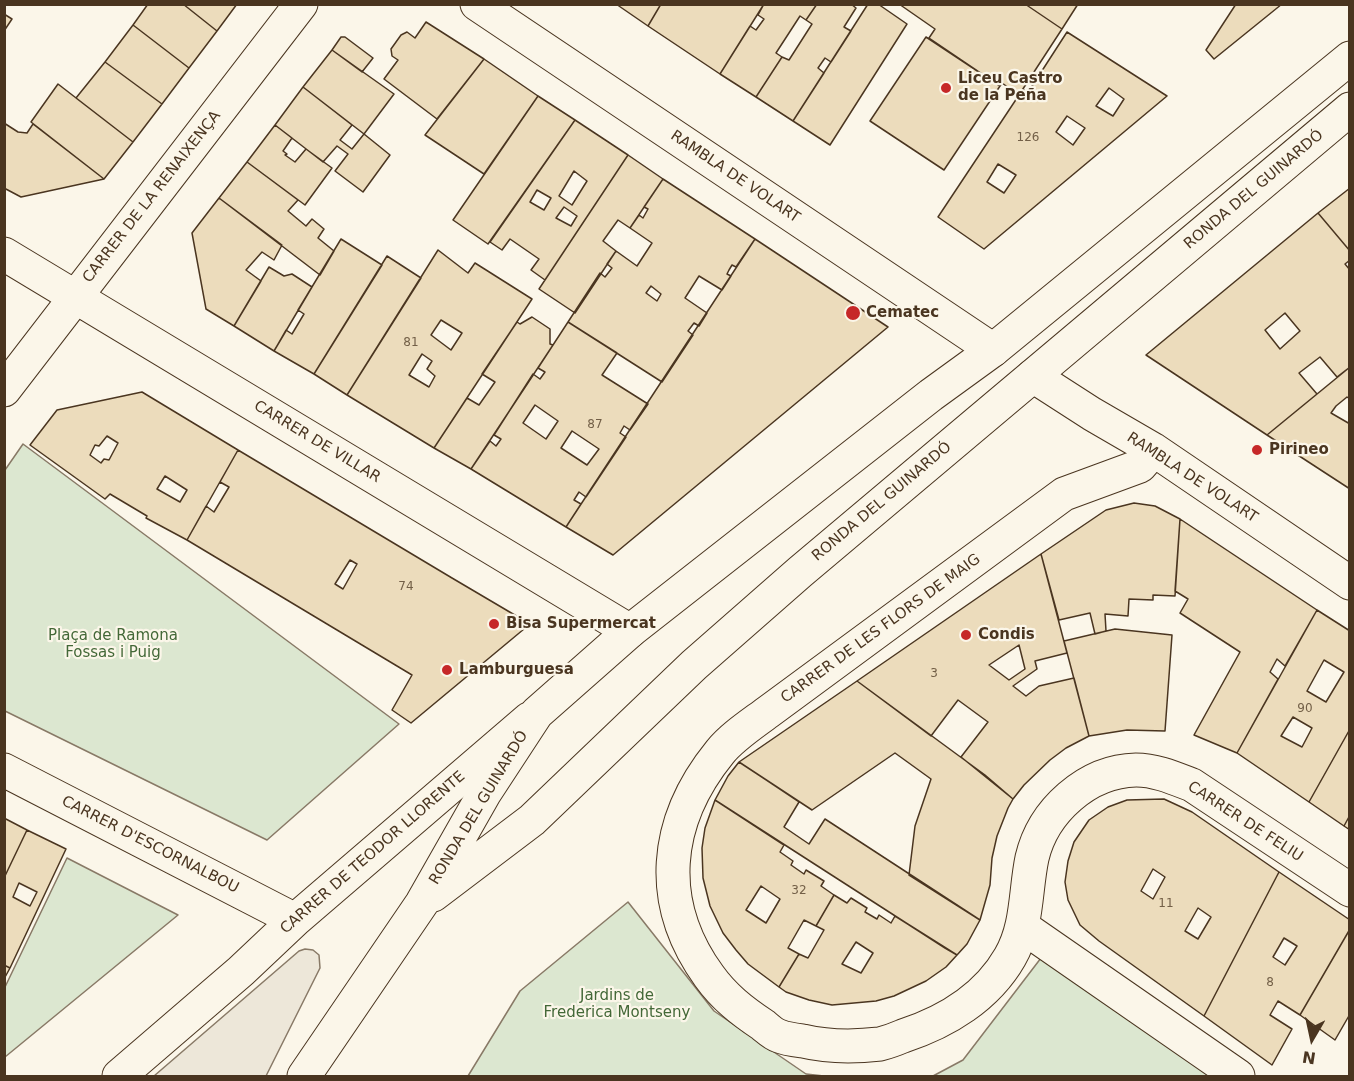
<!DOCTYPE html>
<html>
<head>
<meta charset="utf-8">
<style>
	body { margin:0 }
	#map { position:relative; width:1354px; height:1081px; overflow:hidden; background:#fbf6e9; font-family:"DejaVu Sans",sans-serif }
	canvas { display:block }
	.frame { position:absolute; inset:0; border:6px solid #4a3520; pointer-events:none }
	.north { position:absolute; left:1282px; top:1009px; width:60px; height:60px; -webkit-text-stroke:4px #fbf6e9; paint-order:stroke; rotate:189deg; font-size:16px; font-weight:700; line-height:24px; text-align:center; color:#4a3520 }
	.north::after { content:''; display:block; margin:auto; width:21px; height:27px; background:#4a3520; clip-path:polygon(50% 0,100% 100%,50% 72%,0 100%) }
</style>
</head>
<body>
<div id="map">
<canvas width="1354" height="1081"></canvas>
<div class="frame"></div>
<div class="north">N</div>
</div>
<script>
const ctx = document.querySelector('canvas').getContext('2d');
ctx.lineJoin = 'round';
function fill(path, color) { ctx.fillStyle = color; ctx.fill(path, 'evenodd'); }
function stroke(path, color, width, dash) { ctx.strokeStyle = color; ctx.lineWidth = width; ctx.lineCap = dash ? 'butt' : 'round'; ctx.setLineDash(dash || []); ctx.stroke(path); }
function drawText(font, color, halo, rows, align = 'center') {
  ctx.font = font + ' "DejaVu Sans",sans-serif'; ctx.lineWidth = 4.5; ctx.setLineDash([]); ctx.textBaseline = 'middle'; ctx.strokeStyle = halo; ctx.fillStyle = color; for (const [text, x, y, turn = 0] of rows) {
    ctx.save(); ctx.translate(x, y); ctx.rotate((+turn || 0) * Math.PI / 180); ctx.textAlign = isNaN(turn) ? turn : align; if (halo) ctx.strokeText(text, 0, 0); ctx.fillText(text, 0, 0); ctx.restore();
  }
}
const green = new Path2D(`
	M23 444 399 724 267 840 5 711V470Z
	M67 858 178 915 5 1057V987Z
	M628 902 714 1011 806 1074 824 1076H468L520 991Z
	M1041 958 1210 1076H933L963 1060Z`);
const parking = new Path2D(`
	M305 949 313 950 319 955 320 968 266 1076H154L299 951Z`);
const building = new Path2D(`
	M148 4H183L217 31 189 68 133 25Z
	M183 4H237L217 31Z
	M616 4H661L648 26Z
	M661 4H764L720 74 648 26Z
	M764 4H817L806 20 800 16 776 53 782 57 756 97 720 74 750 26 756 30 764 19 758 15Z
	M817 4H851L856 8 844 27 851 31 831 62 825 58 818 68 824 73 793 121 756 97 782 57 789 60 812 24 806 20Z
	M868 4H878L907 24 830 145 793 121Z
	M899 4H1025L1062 29 1019 95 1002 83 1000 86 929 38 935 29Z
	M1025 4H1078L1062 29Z
	M1236 4H1282L1214 59 1206 50Z
	M4 14 12 19 4 31Z
	M426 22 484 59 437 119 384 79 398 60 392 56 391 49 401 35 407 32 415 38Z
	M133 25 189 68 162 104 105 62Z
	M1067 32 1167 96 984 249 938 217 1023 89 1027 94ZM1109 88 1124 99 1113 116 1096 106ZM1067 116 1085 128 1073 145 1056 132ZM998 164 1016 175 1004 193 987 182Z
	M341 37H345L373 58 362 72 332 50Z
	M926 37 1000 86 944 170 870 121Z
	M332 50 394 94 364 134 303 87Z
	M484 59 538 96 484 174 425 135Z
	M105 62 162 104 133 142 76 98Z
	M58 84 133 142 104 179 31 122Z
	M303 87 352 125 340 140 352 149 364 134 390 155 363 192 335 171 348 154 337 146 323 162 275 125Z
	M538 96 575 120 488 244 453 220Z
	M575 120 628 155 545 280 531 270 539 259 510 239 502 250 490 242ZM574 171 587 181 572 205 559 196ZM537 190 551 198 544 210 530 202ZM564 207 577 216 571 226 556 218Z
	M4 123 18 132 27 133 33 124 104 179 21 197 4 188Z
	M275 125 292 138 283 151 287 154 285 155 295 162 306 149 332 168 305 205 247 162Z
	M628 155 663 179 630 228 618 220 603 241 616 251 575 313 539 289Z
	M247 162 298 200 288 211 306 226 312 219 324 229 318 238 334 251 320 275 219 198Z
	M663 179 755 239 736 267 732 265 729 270 727 274 731 276 722 290 699 276 685 298 707 313 699 326 694 323 688 331 693 335 662 382 568 322 600 273 605 277 612 268 607 264 616 251 637 266 652 243 630 228 639 215 643 218 648 209 644 207ZM651 286 661 294 657 301 646 293Z
	M1350 188V251L1318 213Z
	M219 198 282 245 274 260 262 252 246 270 261 281 234 326 206 309 192 233Z
	M1318 213 1350 251V260L1345 264 1350 270V367L1337 377 1320 357 1299 373 1317 394 1267 435 1146 355ZM1285 313 1300 331 1280 349 1265 330Z
	M341 239 382 265 314 374 274 351 286 330 292 334 304 314 298 310Z
	M755 239 888 327 613 555 566 527Z
	M438 250 468 273 475 263 532 299 434 448 347 395ZM441 320 462 333 451 350 431 335ZM422 354 432 361 427 369 435 376 429 387 409 375Z
	M387 256 421 278 347 395 314 374Z
	M269 267 284 276 292 274 312 287 274 351 234 326Z
	M532 317 550 329V344L553 345 471 469 434 448 467 398 479 405 495 382 482 374 517 322 520 324Z
	M568 322 617 353 602 375 648 404 630 430 624 426 620 433 626 437 586 497 579 492 574 500 581 504 566 527 471 469 490 441 496 446 501 439 494 435 533 374 540 379 545 372 538 368ZM535 405 558 421 546 439 523 423ZM572 431 599 449 587 465 561 448Z
	M1350 367V399L1347 397 1336 406 1331 413 1350 424V489L1267 435Z
	M142 392 238 450 187 540 146 518 147 516 110 494 105 499 30 445 57 410ZM107 436 118 443 109 460 104 459 101 463 90 455 95 445 99 446ZM165 476 187 490 180 502 157 489Z
	M238 450 452 578 530 624 411 723 392 710 412 675 187 540 206 506 214 512 229 487 220 482ZM350 560 357 564 343 589 335 584Z
	M1134 503 1155 506 1180 519 1175 596 1153 595V600L1129 599 1128 616 1105 614 1106 631 1095 634 1090 613 1059 620 1041 554 1106 510Z
	M1180 519 1317 610 1285 666 1277 659 1270 672 1278 679 1237 753 1194 735 1240 652 1180 613 1188 599 1175 591Z
	M1041 554 1067 653 1035 661 1037 669 1013 686 1026 696 1039 686 1074 678 1089 736 1066 748 1050 760 1024 785 1013 799 961 757 988 722 958 700 931 736 857 681ZM1019 645 1025 669 1009 680 989 665Z
	M1317 610 1350 631V729L1309 802 1237 753ZM1324 660 1344 672 1326 702 1307 691ZM1293 717 1312 728 1302 747 1281 736Z
	M1115 629 1172 635 1165 731 1127 730 1089 736 1064 641Z
	M857 681 985 775 1013 799 1008 808 997 836 992 858 990 885 980 920 909 875 915 826 931 779 895 753 812 810 739 762Z
	M1350 729V815L1344 826 1309 802Z
	M739 762 799 802 784 827 809 844 825 819 980 920 967 944 957 955 945 948 715 800 728 776Z
	M1164 799 1192 812 1279 872 1204 1016 1099 941 1080 925 1068 900 1065 882 1068 861 1074 842 1089 820 1108 807 1127 800ZM1153 869 1165 877 1153 899 1141 891ZM1198 908 1211 917 1198 939 1185 931Z
	M715 800 784 845 780 852 793 861 791 865 804 874 806 870 824 881 821 886 834 895 816 926 804 920 788 948 799 954 779 987 748 964 736 950 723 933 710 906 703 878 702 848 705 828ZM761 886 780 899 766 923 746 910Z
	M1350 815V830L1344 826Z
	M4 818 27 830 4 878Z
	M27 830 66 849 10 968 4 965V878ZM19 883 37 892 30 906 13 897Z
	M1279 872 1350 920V929L1300 1015 1278 1001 1270 1015 1292 1029 1272 1065 1204 1016ZM1284 938 1297 946 1285 965 1273 957Z
	M834 895 847 903 851 898 867 908 865 912 877 919 879 915 891 923 895 916 957 955 946 967 926 981 894 996 876 1001 832 1005 809 1000 786 992 779 987 799 954 808 958 824 930 816 926ZM856 942 873 953 861 973 842 964Z
	M1350 929V1014L1335 1040 1300 1015Z
	M4 965 10 968 4 979Z`);
const minor = new Path2D(`
	M477 4 993 350
	M4 254 630 631
	M1033 376 1092 414 1154 450 1350 583
	M4 390 301 4
	M1154 450 1140 466 1064 494 768 712C752 724 732 737 720 752 663 822 656 903 709 976 724 997 742 1011 763 1025 768 1029 773 1034 779 1036 786 1039 795 1040 803 1041 828 1047 854 1047 880 1044 888 1042 896 1039 903 1036 946 1022 987 997 1010 957 1028 926 1025 891 1032 858 1043 811 1087 771 1136 770 1156 770 1174 778 1192 785L1350 890
	M4 770 295 920
	M1023 927 1238 1076
	M119 1076 241 971 295 920 529 719`);
const major = new Path2D(`
	M433 895 532 820 694 665 800 572 1350 109
	M304 1076 422 903 484 794 537 713 630 631 931 395 993 350 1350 58`);
const markers = [
	[946,88,6,"#c62828"],
	[853,313,8,"#c62828"],
	[1257,450,6,"#c62828"],
	[494,624,6,"#c62828"],
	[966,635,6,"#c62828"],
	[447,670,6,"#c62828"]
];
const numberNames = [
	["126",1028,138],
	["81",411,343],
	["87",595,425],
	["74",406,587],
	["3",934,674],
	["90",1305,709],
	["32",799,891],
	["11",1166,904],
	["8",1270,983]
];
const poiNames = [
	["Liceu Castro",958,79],
	["de la Peña",958,96],
	["Cematec",866,313],
	["Pirineo",1269,450],
	["Bisa Supermercat",506,624],
	["Condis",978,635],
	["Lamburguesa",459,670]
];
const streetNames = [
	["RAMBLA DE VOLART",735,177,34],
	["RONDA DEL GUINARDÓ",1254,190,-40],
	["CARRER DE LA RENAIXENÇA",152,197,-52],
	["CARRER DE VILLAR",317,442,31],
	["RAMBLA DE VOLART",1192,478,33],
	["RONDA DEL GUINARDÓ",882,502,-40],
	["CARRER DE LES FLORS DE MAIG",881,629,-36],
	["RONDA DEL GUINARDÓ",479,808,-59],
	["CARRER DE FELIU",1245,822,33],
	["CARRER D'ESCORNALBOU",150,845,27],
	["CARRER DE TEODOR LLORENTE",373,853,-41]
];
const parkNames = [
	["Plaça de Ramona",113,636],
	["Fossas i Puig",113,653],
	["Jardins de",617,996],
	["Frederica Montseny",617,1013]
];
fill(green, '#dce7d0');
stroke(green, '#887966', 1.5);
fill(parking, '#ede7d9');
stroke(parking, '#887966', 1.5);
fill(building, '#ecdcbc');
stroke(building, '#4a3520', 1.5);
stroke(minor, '#4a3520', 35);
stroke(major, '#4a3520', 35);
stroke(minor, '#fbf6e9', 33);
stroke(major, '#fbf6e9', 33);
for (const [x, y, r, color] of markers) { const dot = new Path2D(); dot.arc(x, y, r, 0, 2 * Math.PI); ctx.fillStyle = color; ctx.fill(dot); stroke(dot, '#fbf6e9', 2); }
drawText('12px', '#725f47', null, numberNames);
drawText('bold 15px', '#4a3520', '#fbf6e9', poiNames, 'left');
drawText('15px', '#4a3520', '#fbf6e9', streetNames);
drawText('15px', '#436837', '#fbf6e9', parkNames);
</script>
</body>
</html>
